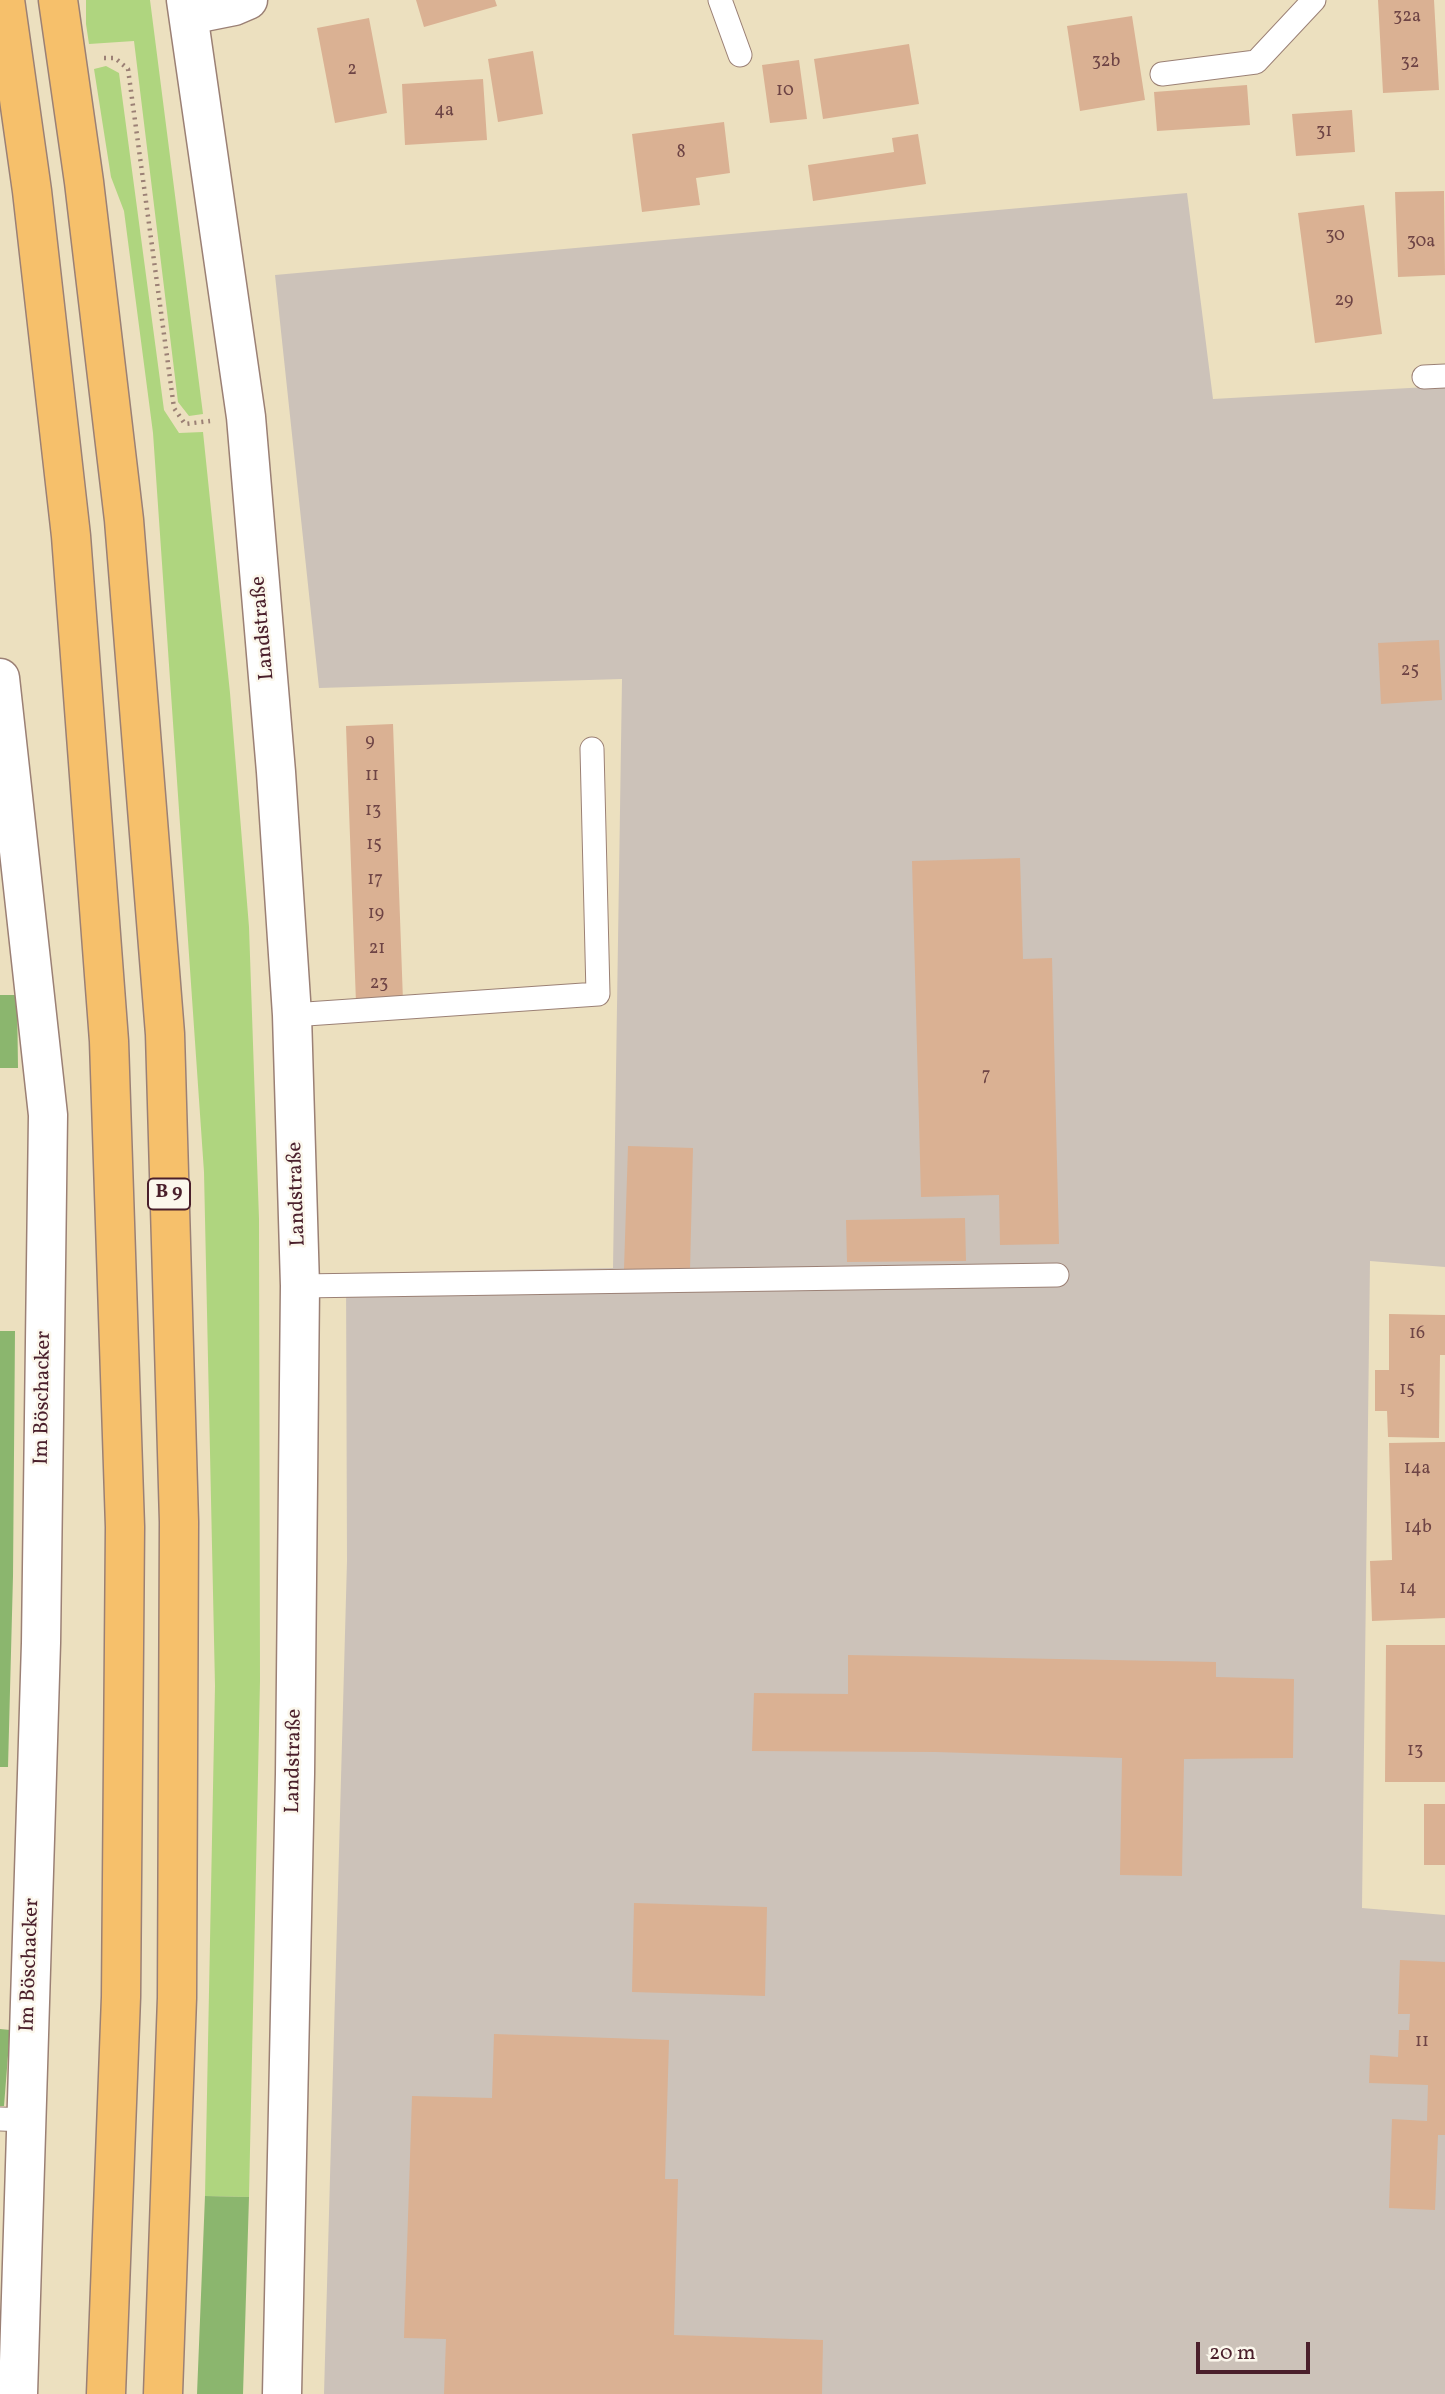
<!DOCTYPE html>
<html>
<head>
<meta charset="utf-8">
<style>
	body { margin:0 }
	#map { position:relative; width:1445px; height:2394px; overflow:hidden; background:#ece0bf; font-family:Vollkorn,serif }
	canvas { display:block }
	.scale { position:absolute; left:1196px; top:2342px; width:114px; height:32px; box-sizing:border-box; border:4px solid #4a1f2b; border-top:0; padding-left:9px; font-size:21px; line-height:24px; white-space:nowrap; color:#4a1f2b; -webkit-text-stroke:5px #fbf7ec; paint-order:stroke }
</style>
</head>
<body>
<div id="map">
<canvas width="1445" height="2394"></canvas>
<div class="scale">20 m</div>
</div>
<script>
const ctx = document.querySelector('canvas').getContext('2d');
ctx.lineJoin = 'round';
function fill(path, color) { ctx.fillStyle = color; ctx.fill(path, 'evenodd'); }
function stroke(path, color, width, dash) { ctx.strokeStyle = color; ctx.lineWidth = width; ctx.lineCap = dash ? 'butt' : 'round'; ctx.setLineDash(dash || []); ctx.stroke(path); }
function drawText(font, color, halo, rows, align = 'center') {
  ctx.font = font + ' Vollkorn,serif'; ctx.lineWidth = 5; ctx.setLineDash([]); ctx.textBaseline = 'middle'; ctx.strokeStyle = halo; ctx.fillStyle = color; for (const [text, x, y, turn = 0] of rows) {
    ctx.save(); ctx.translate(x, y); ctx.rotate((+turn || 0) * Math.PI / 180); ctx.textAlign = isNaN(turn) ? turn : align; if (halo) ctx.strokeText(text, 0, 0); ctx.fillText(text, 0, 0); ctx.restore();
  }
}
const industrial = new Path2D(`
	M1187 193 1213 399 1445 386V1267L1370 1261 1362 1908 1445 1915V2394H324L347 1561 346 1273 613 1268 622 679 319 688 275 275Z`);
const green = new Path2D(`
	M86 0H150L203 414 189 416 178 402 134 41 89 44 86 24Z
	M106 66 119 73 164 410 179 433 203 432 230 693 249 927 259 1219 260 1681 249 2197 205 2196 215 1686 204 1172 153 433 124 211 111 177 94 69Z`);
const forest = new Path2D(`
	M0 995H17L18 1068H0Z
	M0 1331H15L13 1576 8 1767H0Z
	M0 2029 10 2030 4 2106H0Z
	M205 2196 249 2197 243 2394H197Z`);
const building = new Path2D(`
	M416 0H495L497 6 424 27Z
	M1378 0H1434L1439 90 1383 93Z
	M1132 16 1145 100 1080 111 1067 26Z
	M369 18 387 113 335 123 317 28Z
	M909 44 919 104 823 119 814 59Z
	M533 51 543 114 498 122 488 59Z
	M799 60 807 119 770 123 762 65Z
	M483 79 487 140 405 145 402 84Z
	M1247 85 1250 125 1157 131 1154 92Z
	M1352 110 1355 152 1296 156 1292 114Z
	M724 122 730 173 696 178 700 205 642 212 632 134Z
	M918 134 926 184 813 201 808 165 894 152 892 138Z
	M1444 191 1445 275 1398 277 1395 192Z
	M1364 205 1382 334 1315 343 1298 213Z
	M1439 640 1442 700 1381 704 1378 643Z
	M393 724 403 1001 356 1003 346 726Z
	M1020 858 1023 959 1052 958 1059 1244 1000 1245 999 1195 921 1197 912 861Z
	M628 1146 693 1148 690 1271 624 1269Z
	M965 1218 966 1261 847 1262 846 1220Z
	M1389 1314 1445 1315V1355H1440L1439 1438 1388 1437 1387 1411H1375V1370H1389Z
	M1445 1442V1618L1372 1621 1370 1561 1392 1560 1389 1443Z
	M1386 1645H1445V1782H1385Z
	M848 1655 1216 1662V1677L1294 1679 1293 1758 1184 1759 1182 1876 1120 1875 1122 1758 936 1752 752 1751 754 1693 848 1694Z
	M1424 1804H1445V1865H1424Z
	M634 1903 767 1907 765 1996 632 1992Z
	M1400 1960 1445 1962V2135H1438L1435 2210 1389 2208 1392 2119 1427 2121 1428 2085 1369 2083 1370 2055 1398 2057 1399 2030H1409L1410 2014H1398Z
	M494 2034 669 2040 665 2179H678L674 2335 823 2340 822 2394H444L446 2339 404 2338 412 2096 492 2098Z`);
const path = new Path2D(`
	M104 58H115L128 69 174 408 185 424 210 421`);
const service = new Path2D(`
	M720 0 740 55
	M1162 74 1256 62 1314 0
	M1424 377 1445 376
	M292 1015 598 994 592 749
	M300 1286 1057 1275
	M0 2119 27 2120`);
const minor = new Path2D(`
	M189 15 234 6 248 0
	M0 678 48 1115 41 1643 18 2394`);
const tertiary = new Path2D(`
	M186 0 246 417 276 772 292 1015 300 1286 295 1774 282 2394`);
const trunk = new Path2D(`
	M5 0 32 191 71 536 109 1041 125 1527 121 1997 106 2394
	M58 0 84 182 124 520 165 1034 179 1522 177 1998 163 2394`);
const numberNames = [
	["32a",1407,18],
	["32b",1106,63],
	["32",1410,64],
	["2",352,71],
	["10",785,92],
	["4a",444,112],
	["31",1324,133],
	["8",681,154],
	["30",1335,237],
	["30a",1421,243],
	["29",1344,302],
	["25",1410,672],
	["9",370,743],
	["11",372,777],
	["13",373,812],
	["15",374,846],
	["17",375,881],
	["19",376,915],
	["21",377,950],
	["23",379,985],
	["7",986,1077],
	["16",1417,1335],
	["15",1407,1391],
	["14a",1417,1470],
	["14b",1418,1529],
	["14",1408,1590],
	["13",1415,1752],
	["11",1422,2043]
];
const shields = [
	[169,1194,42]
];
const shieldNames = [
	["B 9",169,1194]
];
const streetNames = [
	["Landstraße",264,628,-95],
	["Landstraße",298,1194,-92],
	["Im Böschacker",44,1398,-89],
	["Landstraße",295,1761,-89],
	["Im Böschacker",31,1965,-88]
];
fill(industrial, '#ccc2b9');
fill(green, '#afd57f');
fill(forest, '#8bb66e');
fill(building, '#dab193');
stroke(service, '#9b8075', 25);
stroke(minor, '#9b8075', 41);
stroke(tertiary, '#9b8075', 41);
stroke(trunk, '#9b8075', 41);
stroke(path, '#9b8075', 4.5, [2, 5]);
stroke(service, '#fff', 23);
stroke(minor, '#fff', 38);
stroke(tertiary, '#fff', 38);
stroke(trunk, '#f6c06b', 38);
drawText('18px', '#6e4445', null, numberNames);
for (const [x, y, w] of shields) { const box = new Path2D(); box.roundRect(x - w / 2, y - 15.5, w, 31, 5); ctx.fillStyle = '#fbf7ec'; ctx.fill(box); stroke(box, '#4a1f2b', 2); }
drawText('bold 19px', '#4a1f2b', null, shieldNames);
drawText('21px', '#4a1f2b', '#fbf7ec', streetNames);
</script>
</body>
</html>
